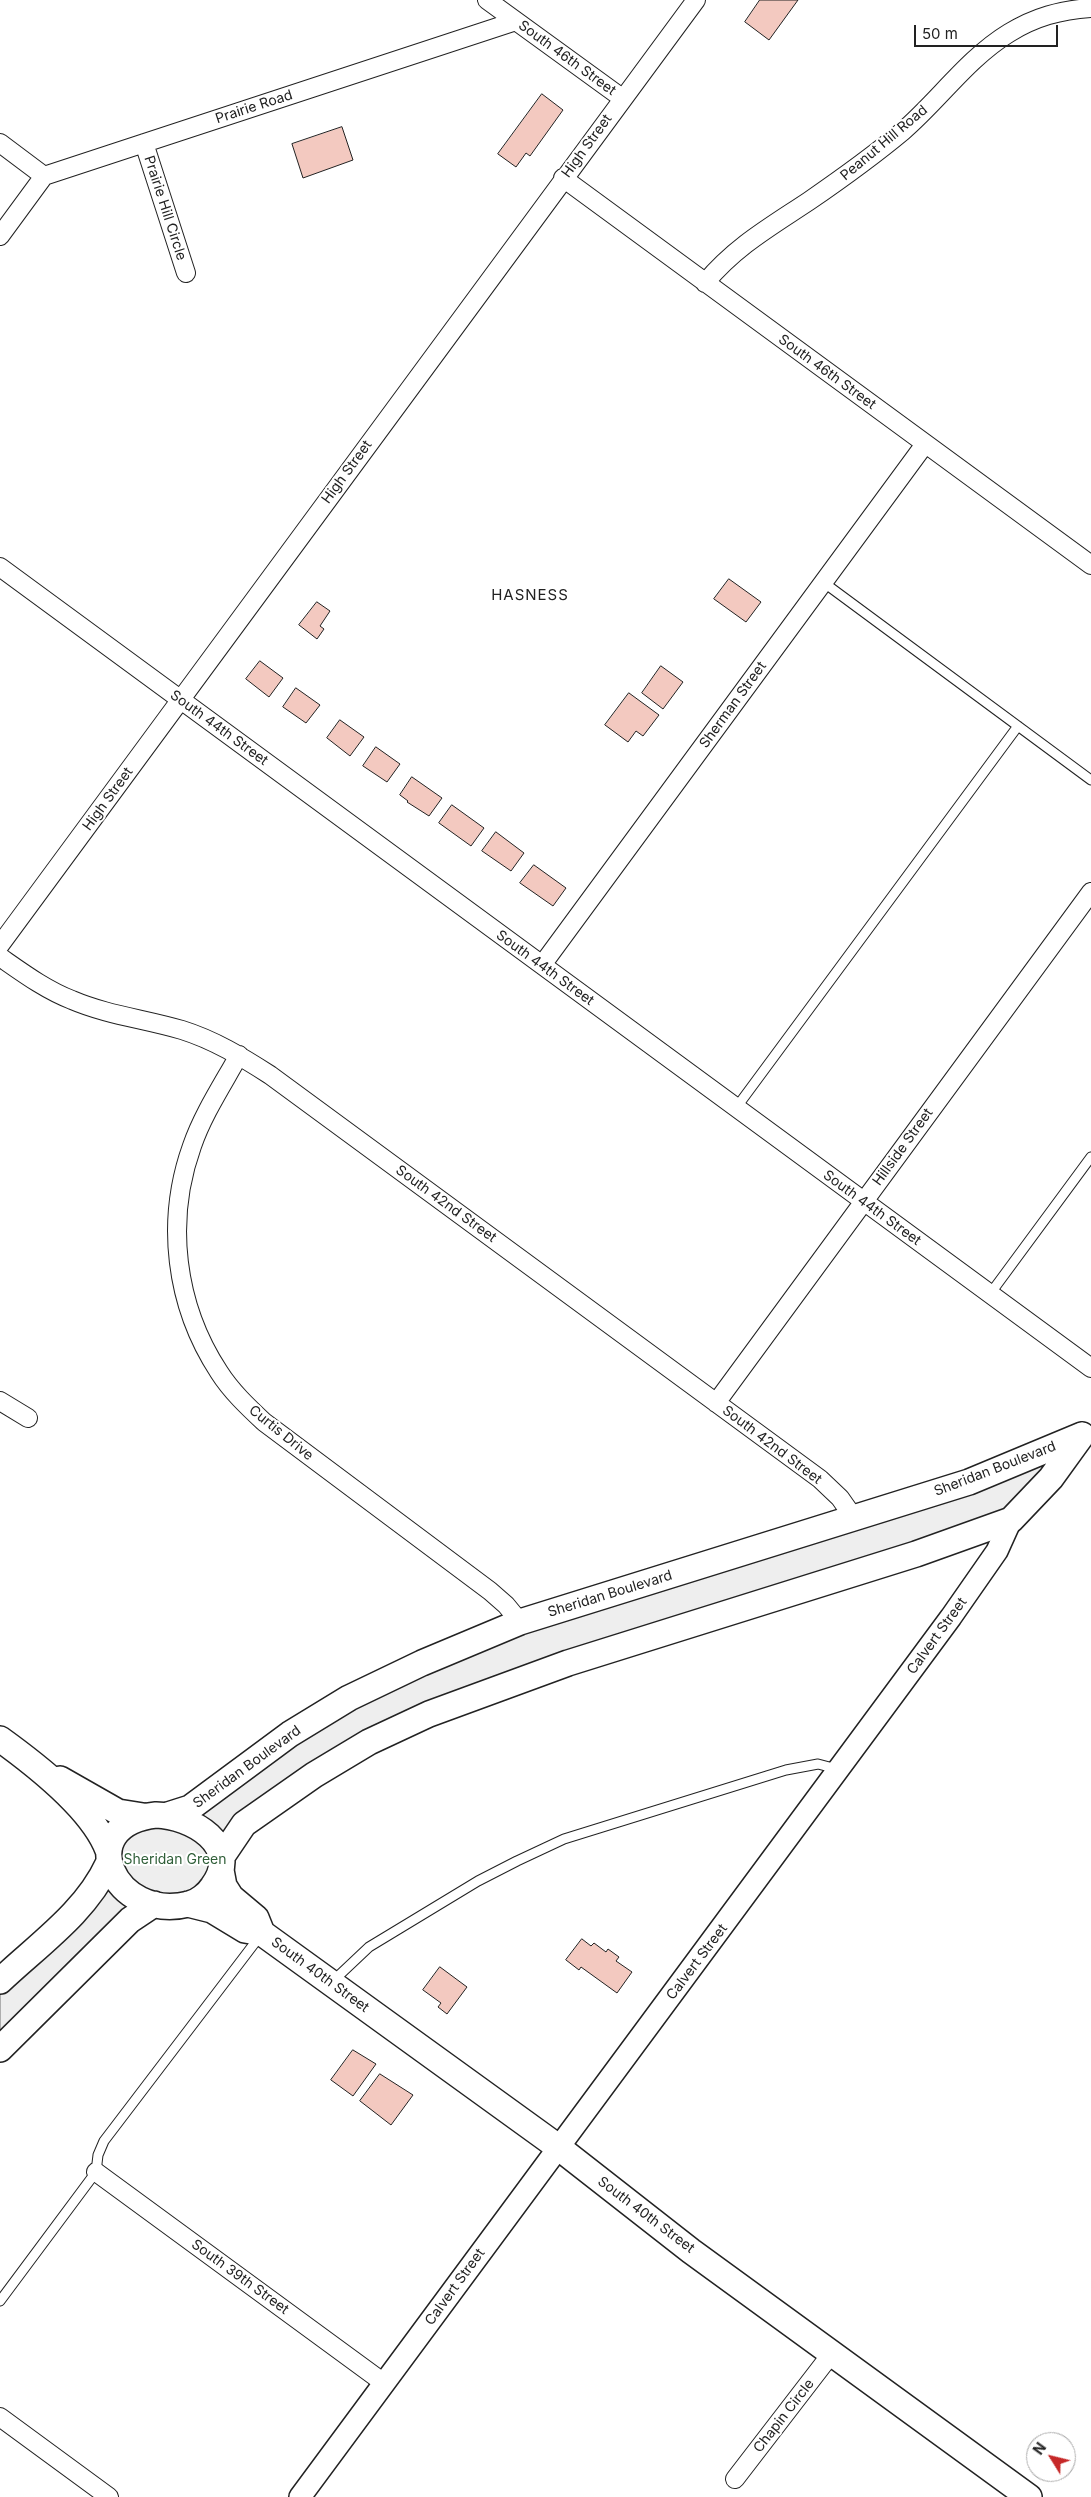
<!DOCTYPE html>
<html>
<head>
<meta charset="utf-8">
<style>
	body { margin:0 }
	#map { position:relative; width:1091px; height:2497px; overflow:hidden; background:#fff; font-family:Inter,sans-serif }
	canvas { display:block }
	.north { position:absolute; left:1026px; top:2432px; width:50px; height:50px; box-sizing:border-box; background:#fff; border:1px solid #a7a7a7; border-radius:50%; rotate:306deg; font-size:14px; font-weight:700; line-height:20px; text-align:center; color:#222 }
	.north::after { content:''; display:block; margin:auto; width:18px; height:22px; background:#c62828; clip-path:polygon(50% 0,100% 100%,50% 72%,0 100%) }
	.scale { position:absolute; left:914px; top:25px; width:144px; height:22px; box-sizing:border-box; border:2px solid #222; border-top:0; padding-left:6px; font-size:15px; line-height:18px; white-space:nowrap; color:#222; -webkit-text-stroke:4px #fff; paint-order:stroke }
</style>
</head>
<body>
<div id="map">
<canvas width="1091" height="2497"></canvas>
<div class="north">N</div>
<div class="scale">50 m</div>
</div>
<script>
const ctx = document.querySelector('canvas').getContext('2d');
ctx.lineJoin = 'round';
function fill(path, color) { ctx.fillStyle = color; ctx.fill(path, 'evenodd'); }
function stroke(path, color, width, dash) { ctx.strokeStyle = color; ctx.lineWidth = width; ctx.lineCap = dash ? 'butt' : 'round'; ctx.setLineDash(dash || []); ctx.stroke(path); }
function drawText(font, color, halo, rows, align = 'center') {
  ctx.font = font + ' Inter,sans-serif'; ctx.lineWidth = 4; ctx.setLineDash([]); ctx.textBaseline = 'middle'; ctx.strokeStyle = halo; ctx.fillStyle = color; for (const [text, x, y, turn = 0] of rows) {
    ctx.save(); ctx.translate(x, y); ctx.rotate((+turn || 0) * Math.PI / 180); ctx.textAlign = isNaN(turn) ? turn : align; if (halo) ctx.strokeText(text, 0, 0); ctx.fillText(text, 0, 0); ctx.restore();
  }
}
const green = new Path2D(`
	M1082 1435 1029 1503 429 1714 244 1824 217 1881 154 1904 0 2049V1981L82 1904 108 1850 156 1815 422 1663Z`);
const building = new Path2D(`
	M760 0H798L769 40 745 22Z
	M542 94 563 110 530 156 526 153 516 167 498 154Z
	M342 127 353 160 303 178 292 144Z
	M729 579 761 602 746 622 714 599Z
	M317 602 330 611 320 626 324 629 317 639 299 625Z
	M260 661 283 678 269 697 246 679Z
	M661 666 683 682 663 709 642 693Z
	M296 688 320 705 306 723 283 707Z
	M629 693 659 715 643 736 636 731 628 742 605 725Z
	M340 720 364 737 350 756 327 738Z
	M376 747 400 764 387 782 363 766Z
	M412 777 442 798 429 816 407 802 408 801 400 795Z
	M452 805 484 828 471 846 439 823Z
	M496 832 524 853 511 871 482 851Z
	M534 865 566 888 553 906 520 883Z
	M582 1939 591 1946 594 1943 606 1952 608 1949 619 1957 616 1961 632 1972 617 1993 581 1967 579 1970 566 1960Z
	M440 1967 467 1987 447 2014 438 2007 441 2003 423 1990Z
	M353 2050 376 2064 353 2096 331 2080Z
	M380 2074 413 2095 391 2125 360 2101Z`);
const service = new Path2D(`
	M823 582 1091 780
	M736 1108 1018 726
	M990 1294 1091 1157
	M333 1981 369 1947 478 1881 517 1861 564 1839 786 1770 818 1764 837 1769
	M0 2301 96 2172 98 2155 104 2141 260 1936`);
const minor = new Path2D(`
	M487 0 622 98
	M0 143 44 176
	M144 143 186 273
	M44 176 516 21
	M563 178 1091 565
	M0 236 44 176
	M705 283C736 246 770 227 809 201 841 179 873 156 903 131 939 100 968 58 1009 33 1035 17 1060 10 1091 8
	M0 567 1091 1368
	M0 945 696 0
	M0 957C23 973 46 990 72 1000 107 1015 145 1019 182 1030 214 1040 242 1057 270 1075L820 1479 840 1498 854 1518
	M542 965 925 444
	M239 1055C223 1084 203 1114 192 1146 165 1221 175 1305 219 1372 231 1391 248 1407 264 1422L490 1591 506 1605 520 1622
	M0 1401 28 1418
	M716 1403 1091 892
	M96 2172 384 2383
	M0 2417 109 2497
	M735 2479 832 2353`);
const tertiary = new Path2D(`
	M300 2497 951 1617 997 1551 1011 1520`);
const secondary = new Path2D(`
	M0 1739C36 1765 92 1808 108 1850
	M60 1779 118 1812 143 1816
	M156 1815C191 1816 243 1845 213 1886 208 1894 198 1902 189 1904 114 1923 70 1825 156 1815Z
	M168 1815 190 1808 290 1734 349 1698 422 1663 520 1622 969 1482 1082 1435
	M221 1858 244 1824 314 1775 369 1742 429 1714 568 1663 916 1554 1011 1520 1051 1478 1082 1435
	M221 1870 224 1886 231 1897 256 1918 262 1933
	M188 1904 212 1910 245 1930 262 1933 558 2147 691 2251 1029 2497
	M0 1981C38 1945 86 1912 108 1864
	M0 2049 130 1920 154 1904`);
const streetNames = [
	["South 46th Street",567,58,36],
	["Prairie Road",254,107,-18],
	["Peanut Hill Road",884,143,-40],
	["High Street",587,146,-54],
	["Prairie Hill Circle",165,208,72],
	["South 46th Street",827,372,36],
	["High Street",347,472,-54],
	["Sherman Street",733,705,-54],
	["South 44th Street",219,728,36],
	["High Street",108,799,-54],
	["South 44th Street",545,968,36],
	["Hillside Street",903,1147,-54],
	["South 42nd Street",446,1204,36],
	["South 44th Street",872,1208,36],
	["Curtis Drive",281,1433,39],
	["South 42nd Street",772,1445,37],
	["Sheridan Boulevard",995,1469,-21],
	["Sheridan Boulevard",610,1594,-17],
	["Calvert Street",937,1636,-54],
	["Sheridan Boulevard",247,1767,-36],
	["Calvert Street",697,1962,-53],
	["South 40th Street",320,1975,36],
	["South 40th Street",646,2215,37],
	["South 39th Street",240,2277,36],
	["Calvert Street",455,2287,-54],
	["Chapin Circle",784,2416,-52]
];
const parkNames = [
	["Sheridan Green",175,1860]
];
const neighbourhoodNames = [
	["HASNESS",530,595]
];
fill(green, '#eee');
stroke(green, '#6f6f6f', 1);
fill(building, '#f3c9c0');
stroke(building, '#222', 1);
stroke(service, '#222', 11);
stroke(minor, '#222', 20);
stroke(tertiary, '#222', 24);
stroke(secondary, '#222', 28);
stroke(service, '#fff', 9);
stroke(minor, '#fff', 18);
stroke(tertiary, '#fff', 21);
stroke(secondary, '#fff', 25);
drawText('14px', '#222', '#fff', streetNames);
drawText('14px', '#2f5e38', '#fff', parkNames);
ctx.letterSpacing = '1px';
drawText('15px', '#222', '#fff', neighbourhoodNames);
ctx.letterSpacing = '0px';
</script>
</body>
</html>
